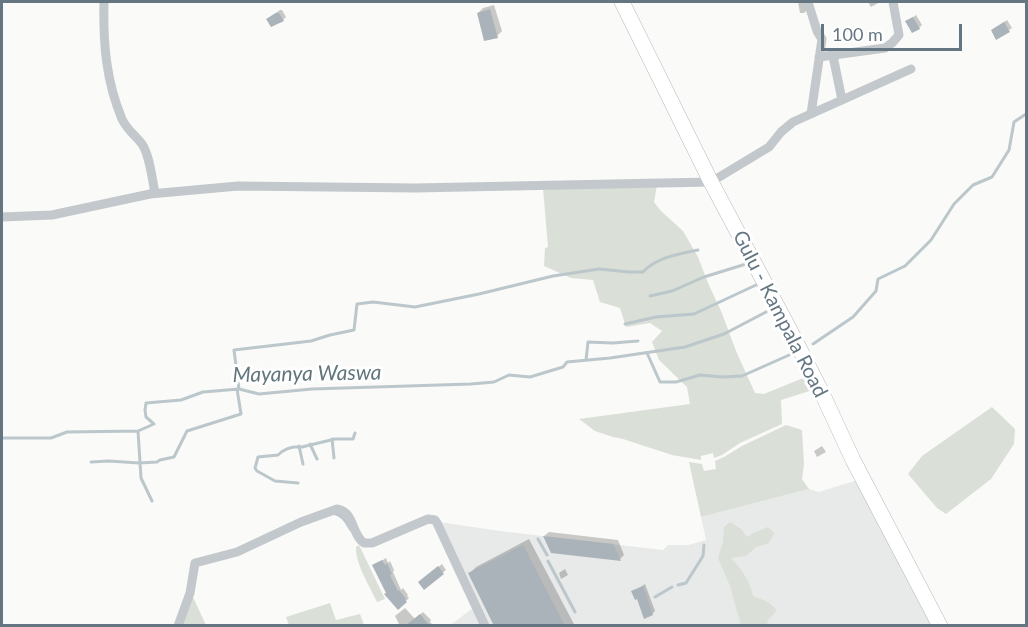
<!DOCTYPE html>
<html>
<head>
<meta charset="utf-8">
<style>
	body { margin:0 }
	#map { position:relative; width:1028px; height:627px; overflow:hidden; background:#fafaf8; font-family:Lato,sans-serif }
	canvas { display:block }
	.frame { position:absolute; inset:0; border:3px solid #657683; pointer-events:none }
	.scale { position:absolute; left:821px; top:24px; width:141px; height:27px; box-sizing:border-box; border:3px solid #657683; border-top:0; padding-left:8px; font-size:18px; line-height:21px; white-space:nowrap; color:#657683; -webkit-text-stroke:4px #fff; paint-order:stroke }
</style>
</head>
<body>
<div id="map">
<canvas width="1028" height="627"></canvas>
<div class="frame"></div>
<div class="scale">100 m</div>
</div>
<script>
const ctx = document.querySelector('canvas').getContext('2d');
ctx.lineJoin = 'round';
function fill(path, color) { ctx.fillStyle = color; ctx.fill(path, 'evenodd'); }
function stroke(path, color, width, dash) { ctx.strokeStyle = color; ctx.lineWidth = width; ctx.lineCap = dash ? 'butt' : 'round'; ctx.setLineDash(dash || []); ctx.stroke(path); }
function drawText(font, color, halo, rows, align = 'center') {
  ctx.font = font + ' Lato,sans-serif'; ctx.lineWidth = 6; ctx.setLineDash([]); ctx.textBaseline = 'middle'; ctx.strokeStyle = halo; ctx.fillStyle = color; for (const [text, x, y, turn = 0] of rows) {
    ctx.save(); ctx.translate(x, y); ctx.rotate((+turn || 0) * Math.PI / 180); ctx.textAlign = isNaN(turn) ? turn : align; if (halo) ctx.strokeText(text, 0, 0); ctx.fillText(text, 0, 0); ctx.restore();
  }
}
const built = new Path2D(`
	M861 479 939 625H487L439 522 500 531 663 550 668 545H688L706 540 701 517 809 489 819 492Z
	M474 608 482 626H449L469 611Z`);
const green = new Path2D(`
	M657 185 654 202 661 211 683 231 698 257 708 283 721 311 736 351 755 393 764 394 808 376 816 389 781 400 782 424 740 443 722 455 714 458 713 453 701 456V460L672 455 623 439 613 437 595 431 579 419 690 404 687 387 659 360 652 342 662 331 650 323 626 327 620 308 600 302 593 280 571 278 544 266 545 248 548 247 543 188Z
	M992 407 1015 429 1014 444 991 479 946 514 937 508 908 474 922 456Z
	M786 425 802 430 804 464 802 479 809 489 701 517 689 462 702 464 704 471 716 469 715 461 724 457 742 446Z
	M730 522 741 529 747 537 754 533 768 527 774 533 769 543 756 547 746 556 731 558C742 569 749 580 753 596L768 602 777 610 768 620 767 625H741L730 586 718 558 723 542 724 527Z
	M359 545 385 599 377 602C370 587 355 563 356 547Z
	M191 593 206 625 180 626Z
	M330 603 336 620 360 614 364 625H289L286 617Z`);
const shadow = new Path2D(`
	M798 2H804L807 10 804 13H800Z
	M868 2H880L871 7Z
	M494 5 502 31 497 36 478 13 483 8Z
	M280 10H282L286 17 283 20 271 16Z
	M916 15 922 25 919 28 907 21Z
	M1007 20 1012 28 1009 30 995 28Z
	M822 446 826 452 817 457 814 451Z
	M549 532 618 540 624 555 620 559 544 536Z
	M529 539 575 626H496L470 573 476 567Z
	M386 558 388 563 390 561 394 570 393 572 401 590 403 588 408 595 407 596 409 598 406 601 387 593 374 566Z
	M442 564 446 570 424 588 422 580Z
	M565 569 568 575 561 579 559 573Z
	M645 584 655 611 652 614 633 592Z
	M405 608 415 619 423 612 431 620 430 622 433 625 400 626 395 616Z`);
const stream = new Path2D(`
	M650 296 672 291 704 277 746 264
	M625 324 656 317 694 314 756 285
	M813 344 853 317 876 291 878 279 905 266 931 240 954 204 973 185 992 177 1009 150 1014 122 1026 114
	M647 353 660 382H676L700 375 722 377 742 376 796 352
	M586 360 588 342 613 343 638 341
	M239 389 234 350 311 341 330 335 354 330 357 304 373 302 415 307 479 294 553 276 599 269 629 272H643C657 257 679 254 698 250
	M138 431 141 478 152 501
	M2 438H51L67 432 138 431 154 424 146 417 145 410 146 403 181 400 203 392 239 389 259 394 312 389 471 384 494 382 509 375 530 377 563 367 567 362 610 358 685 347 724 334 766 312
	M332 439 334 458
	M310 444 317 459
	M299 446 303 464
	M91 462 109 461 139 463 157 462 160 460 174 457 187 431 241 414 237 389
	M298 483 275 481 257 471 255 468 258 457 278 455C284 449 293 446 302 447L335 439H353L355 433
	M333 513C343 515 346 522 351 530
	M538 539 547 555
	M548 561 575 612
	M678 585 686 583 703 556 704 545
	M655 597 672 587`);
const building = new Path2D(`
	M490 9 498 38 484 41 477 13Z
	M276 13H279L284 21 271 27 266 19Z
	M913 17 920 29 912 33 905 21Z
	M1004 22 1010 32 996 40 991 30Z
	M543 536 613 544 621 561 551 553Z
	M523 545 565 626H494L468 573Z
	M382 560 385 565 387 563 392 574 390 575 398 591 399 590 406 599 405 600 407 602 398 610 384 594 386 593 372 565Z
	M438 566 444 574 424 590 418 582Z
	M643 586 653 615 644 619 637 599 635 600 631 591Z
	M420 614 430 626H405Z`);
const street = new Path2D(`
	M104 2C103 43 106 81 122 119 127 130 135 135 142 144 150 156 152 179 155 193
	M808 2 817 31 822 39 811 114
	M833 56 842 100
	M819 57 885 48 892 43 899 35 893 2
	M2 217 52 215 150 194 238 186 415 188 711 182 769 147 781 132 793 122 911 69
	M178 626 190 593 195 563 237 552 301 522 337 509C355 512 351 534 364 543H372L428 519 435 520 437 523 485 626`);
const primary = new Path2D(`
	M622 2 711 182 793 336 822 393 853 460 940 626`);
const streetNames = [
	["Gulu - Kampala Road",780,314,63]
];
const waterNames = [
	["Mayanya Waswa",307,374,-1]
];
fill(built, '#e8e9e9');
fill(green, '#dadfd7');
fill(shadow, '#0003');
stroke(stream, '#bbc7cb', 3);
fill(building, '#aab3b9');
stroke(primary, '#b5babe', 16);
stroke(street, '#c3c8cc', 9);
stroke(primary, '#fff', 15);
drawText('20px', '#657683', '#fff', streetNames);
drawText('italic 21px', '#60757c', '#fff', waterNames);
</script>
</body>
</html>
